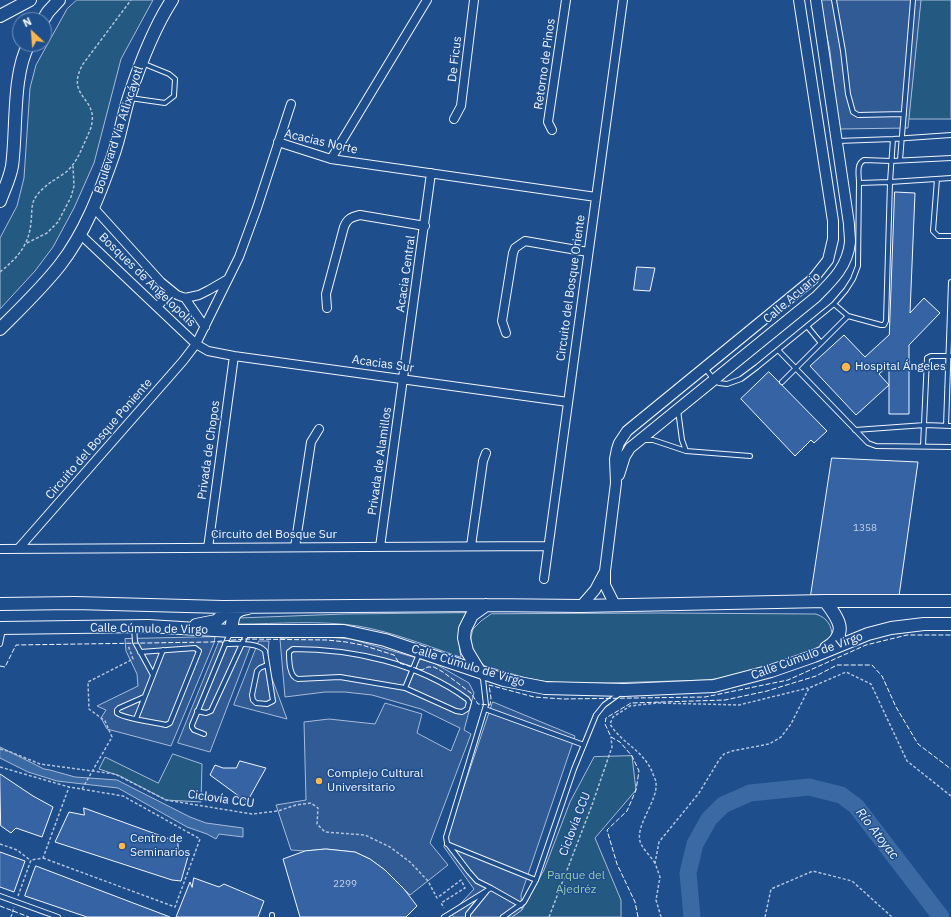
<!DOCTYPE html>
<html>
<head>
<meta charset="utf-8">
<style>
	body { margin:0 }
	#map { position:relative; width:951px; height:917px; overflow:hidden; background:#1f4e8c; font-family:"IBM Plex Sans",sans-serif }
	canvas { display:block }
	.north { position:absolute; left:12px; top:12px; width:40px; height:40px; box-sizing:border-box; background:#1f4e8c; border:1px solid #7391ba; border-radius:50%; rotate:334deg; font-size:11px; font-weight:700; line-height:16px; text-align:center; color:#f2f6ff }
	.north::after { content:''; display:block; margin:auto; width:14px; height:18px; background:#ffb74d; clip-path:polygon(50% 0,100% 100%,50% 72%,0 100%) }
</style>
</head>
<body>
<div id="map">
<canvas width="951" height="917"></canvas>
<div class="north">N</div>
</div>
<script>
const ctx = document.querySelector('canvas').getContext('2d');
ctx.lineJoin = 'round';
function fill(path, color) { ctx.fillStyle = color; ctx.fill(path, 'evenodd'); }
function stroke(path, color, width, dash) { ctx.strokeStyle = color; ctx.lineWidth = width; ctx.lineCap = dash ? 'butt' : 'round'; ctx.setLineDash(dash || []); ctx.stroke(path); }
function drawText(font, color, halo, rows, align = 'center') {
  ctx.font = font + ' "IBM Plex Sans",sans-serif'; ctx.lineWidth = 3; ctx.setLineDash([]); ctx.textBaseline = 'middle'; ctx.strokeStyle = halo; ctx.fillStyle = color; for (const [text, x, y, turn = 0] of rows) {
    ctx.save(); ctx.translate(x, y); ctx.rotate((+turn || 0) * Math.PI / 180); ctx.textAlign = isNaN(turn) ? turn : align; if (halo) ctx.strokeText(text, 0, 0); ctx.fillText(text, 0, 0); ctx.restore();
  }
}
const green = new Path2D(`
	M77 0H153L121 59 94 163 74 208 53 247 35 271 0 309V238L17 206 24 178 30 88 36 65 67 9Z
	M921 0H951V119H909Z
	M467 613C461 629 457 640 461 657H460C427 646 393 632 358 626 319 620 278 624 239 624L237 623 239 618 344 614Z
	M662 613 816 614C827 618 832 625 832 637L823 647 798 657 730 677 707 680 608 683H555L526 678 485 666 477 659 471 648V637L473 629 481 621 491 614Z
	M173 754 202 764 201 802 166 800 120 776 99 769 105 757 158 783Z
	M632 756 636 790 595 838 621 900V917H512L522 910 544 870 570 802 594 757Z`);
const parking = new Path2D(`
	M820 0H921L908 128 839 129 830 51Z
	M315 636 351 639 434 663 469 683 474 693 464 730 471 734 430 843 448 865 410 895 385 870 370 859 355 852 326 849 305 851 291 850 276 805 306 800 304 722 329 719 375 724 385 703 422 714 417 733 451 751 460 728 421 709 372 695 345 692H325L285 697 280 639Z
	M215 637 214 643 171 746 107 729 101 718 106 710 97 706 138 686 137 674 126 651 125 639Z
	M259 641H269L267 665 287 719 234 705Z
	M219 642 251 645 210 752 178 743Z
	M493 702 575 736 521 895 522 910 512 917H454L451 914 474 889 444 847Z`);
const water = new Path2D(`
	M0 747 44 769 50 770 75 777 117 780 190 817 206 823 243 828V837L219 834 216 839 207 834 187 827 118 788 57 781 28 772 0 758Z`);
const river = new Path2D(`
	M692 917 688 873 695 844 709 819 723 805 750 793 809 787 841 795 856 806 941 917`);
const building = new Path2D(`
	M895 192 915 193 910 313 924 298 940 313 909 345V414H889V365L879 374 889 385 856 415 810 366 844 335 865 357 889 335Z
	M637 267 655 268 650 291 634 290Z
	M769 372 827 431 814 443 811 440 795 456 741 399Z
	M832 458 918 462 899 596 811 595Z
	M240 761 266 768 247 802 210 775 215 765 223 768H236Z
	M0 774 33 796 53 807 42 837 16 828 11 833 1 826Z
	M84 808 178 842V849L189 853 181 881 172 880 55 842 69 812 84 815Z
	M326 849 355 852 370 859 385 870 404 889 417 906 406 917H300L283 859 305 851Z
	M0 852 25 861 14 892 0 887Z
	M36 866 170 917H87L25 896Z
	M194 878 219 887 224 884 264 901 258 917H176L190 882 192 887Z`);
const path = new Path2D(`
	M27 243 47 233 58 222 71 197 74 186 73 166
	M0 272C17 258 29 246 31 222 32 215 31 204 35 198 43 186 53 181 65 173 77 163 81 150 87 137 89 132 92 127 92 122 96 97 65 96 83 64L131 0
	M0 749 8 751 40 764 115 774 166 800 252 814 278 811 296 805 311 803 318 808 317 824 325 832 365 835 390 847 410 862 428 881 437 898 461 880 465 888 441 903 444 908
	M0 767 69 787 43 858 31 860 18 896
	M82 789 112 737 105 721 89 709 88 682 133 659 128 645
	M0 844 17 850 30 860
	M43 858 175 907 200 839 123 796 69 787
	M655 863C651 857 644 850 641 844 633 827 658 802 656 783 656 780 654 777 653 774 644 750 622 744 610 724L613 717 630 706 657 703 739 705 808 688
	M11 917 14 907
	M549 917 592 805 612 747 611 737
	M661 917 656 900 660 877 655 863 659 842 699 793 719 760 724 754 732 751 769 744 781 737 791 724 809 688 846 672 871 684 907 761 951 796
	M765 917 771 889 813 871 852 881 892 917`);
const service = new Path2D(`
	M834 0 843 51 848 94 853 112 858 115 904 114
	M130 98 165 103 174 96 175 79 169 74 142 63
	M893 139 890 182 951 178
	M838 141 893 139 951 135
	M900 160 913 0
	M937 179 933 231 938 236H951
	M834 304 848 316 881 325H884L886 321 890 182 859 183C859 175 856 164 864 160L891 161 951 158
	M807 326 821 343
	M778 350 868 443 876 446 951 447
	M705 368 714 380 719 383 727 384 741 379 757 367 834 304 846 290 853 279 858 266 859 183
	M782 382 848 316
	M678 410 682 440 686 451
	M946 426 951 282
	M855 430 925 425 951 426
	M643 440H653L686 451 750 456
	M923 446 927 358 931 356H951
	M134 627 135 642 153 675
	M0 644 3 629
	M225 644C235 644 258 642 265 651L273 701 267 704 256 703 253 700 252 695 257 671 260 668 267 665
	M293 649C353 649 418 663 467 699L469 702 467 709 462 712 456 711 405 688 340 677 298 679C289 677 289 660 289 652Z
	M140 652 195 648 199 651 170 723 166 725C155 722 124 719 117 713V710L119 708 144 697
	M405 688 419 654
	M485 709 584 745
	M197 711 206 713 211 711 247 633
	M136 719 163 650
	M204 734 194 730 192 727V725L230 633
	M447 844 536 880
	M491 888 521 905
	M0 896 58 917
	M272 917V915
	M444 917 491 888 477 881 469 872 447 843 446 837 486 705 483 679 481 675
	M468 917V914L486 892
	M503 917 524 902 536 880 574 769 596 715 604 705 619 694`);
const minor = new Path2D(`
	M454 119 461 106 474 0
	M552 130 548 122 566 0
	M278 142 331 159 596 197
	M331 159 427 0
	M93 207 161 282 177 295 185 298 199 295 209 290 228 279
	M80 234 196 344 208 351 234 356 568 402
	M185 298 205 327
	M157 307 171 291
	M327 308 326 294 344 227C347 219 351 217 360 215L425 226
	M506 333 502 321 513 253 515 248 525 241 588 252
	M471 546 483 461 486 453
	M295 547 311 442 319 429
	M380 547 431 173
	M19 548 183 361 196 344 239 257 257 208 291 104
	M208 548 234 356
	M0 549 548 546
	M544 579 623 0`);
const tertiary = new Path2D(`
	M619 475 625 456 630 448 816 297C832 281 848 266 850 242 850 236 849 230 849 224L816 0
	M615 605 605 585V571L616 483 615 459 617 449 619 443 627 431 813 279 828 260 833 239V221L799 0
	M581 606 595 590 604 573`);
const secondary = new Path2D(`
	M0 16 30 0
	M43 20 48 12 59 0
	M0 201C4 190 10 178 12 166 17 131 12 74 29 44
	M0 329C21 308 42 288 60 265 85 233 100 193 113 156 120 137 123 116 129 97 140 64 153 29 172 0
	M825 601C838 618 850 633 826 648
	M0 604 75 603 223 607 486 605 581 606 825 601H951
	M196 625 216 621 223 615V607
	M0 628 148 626 231 631H344L385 640 504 680 545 688 624 690 714 686 771 671 814 656 868 634 891 628 924 624H951
	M231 631C233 617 232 610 248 608
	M479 671 467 651 464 638 465 629 472 615 486 605`);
const fence = new Path2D(`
	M0 666 5 667 16 645 211 642 245 639 327 640 346 642 362 645 394 655 399 663 422 670 428 667H434L443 672 471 693 478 704 490 705 491 698 489 685 534 697 563 699 705 697 788 680 866 645 907 635H951
	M0 906 29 917
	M638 917 635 902 617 864 607 830 627 811 636 790 639 771 632 756 620 742 611 737 605 724 606 718 631 703 725 700 767 691 816 676 837 665H872L882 676 896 707 918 744 951 769`);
const markers = [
	[846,367,5,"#ffb74d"],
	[319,781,4,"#ffb74d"],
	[122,846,4,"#ffb74d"]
];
const numberNames = [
	["1358",865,528],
	["2299",345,884]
];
const streetNames = [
	["De Ficus",455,59,-83],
	["Retorno de Pinos",545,64,-82],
	["Boulevard Vía Atlixcáyotl",119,130,-72],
	["Acacias Norte",321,142,13],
	["Acacia Central",406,274,-82],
	["Bosques de Angelopolis",147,280,44],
	["Circuito del Bosque Oriente",571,288,-82],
	["Calle Acuario",792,298,-41],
	["Acacias Sur",383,364,8],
	["Circuito del Bosque Poniente",99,439,-49],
	["Privada de Chopos",209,450,-82],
	["Privada de Alamillos",380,461,-82],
	["Circuito del Bosque Sur",274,535],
	["Calle Cúmulo de Virgo",149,629,1],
	["Calle Cúmulo de Virgo",807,656,-20],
	["Calle Cúmulo de Virgo",468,666,17],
	["Ciclovía CCU",221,799,8],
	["Ciclovía CCU",575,824,-69]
];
const poiNames = [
	["Hospital Ángeles",855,367],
	["Complejo Cultural",327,774],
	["Universitario",327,788],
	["Centro de",130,839],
	["Seminarios",130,853]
];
const parkNames = [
	["Parque del",576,876],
	["Ajedréz",576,890]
];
const waterNames = [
	["Río Atoyac",877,834,52]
];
fill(green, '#245a82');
stroke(green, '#a8bbd7', 1);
fill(parking, '#305b95');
stroke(parking, '#a8bbd7', 1);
fill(water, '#3b69a3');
stroke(water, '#a8bbd7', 1);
stroke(river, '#3b69a3', 17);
fill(building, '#3563a3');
stroke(building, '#f2f6ff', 1);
stroke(service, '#f2f6ff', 6);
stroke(minor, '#f2f6ff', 10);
stroke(tertiary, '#f2f6ff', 12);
stroke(secondary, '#f2f6ff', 14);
stroke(path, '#b3c4dc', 1.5, [3, 2]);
stroke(service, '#1f4e8c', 4);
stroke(minor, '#1f4e8c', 8);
stroke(tertiary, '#1f4e8c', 10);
stroke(secondary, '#1f4e8c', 12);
stroke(fence, '#f2f6ff', 1, [5, 2]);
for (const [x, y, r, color] of markers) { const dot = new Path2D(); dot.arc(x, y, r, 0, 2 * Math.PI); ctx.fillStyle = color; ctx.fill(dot); stroke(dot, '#1f4e8c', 1.5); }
drawText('10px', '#c3d1e8', null, numberNames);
drawText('12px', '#f2f6ff', '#1f4e8c', streetNames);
drawText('12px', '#f2f6ff', '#1f4e8c', poiNames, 'left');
drawText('12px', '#97c8a6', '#1f4e8c', parkNames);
drawText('italic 13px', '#f2f6ff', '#1f4e8c', waterNames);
</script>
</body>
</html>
